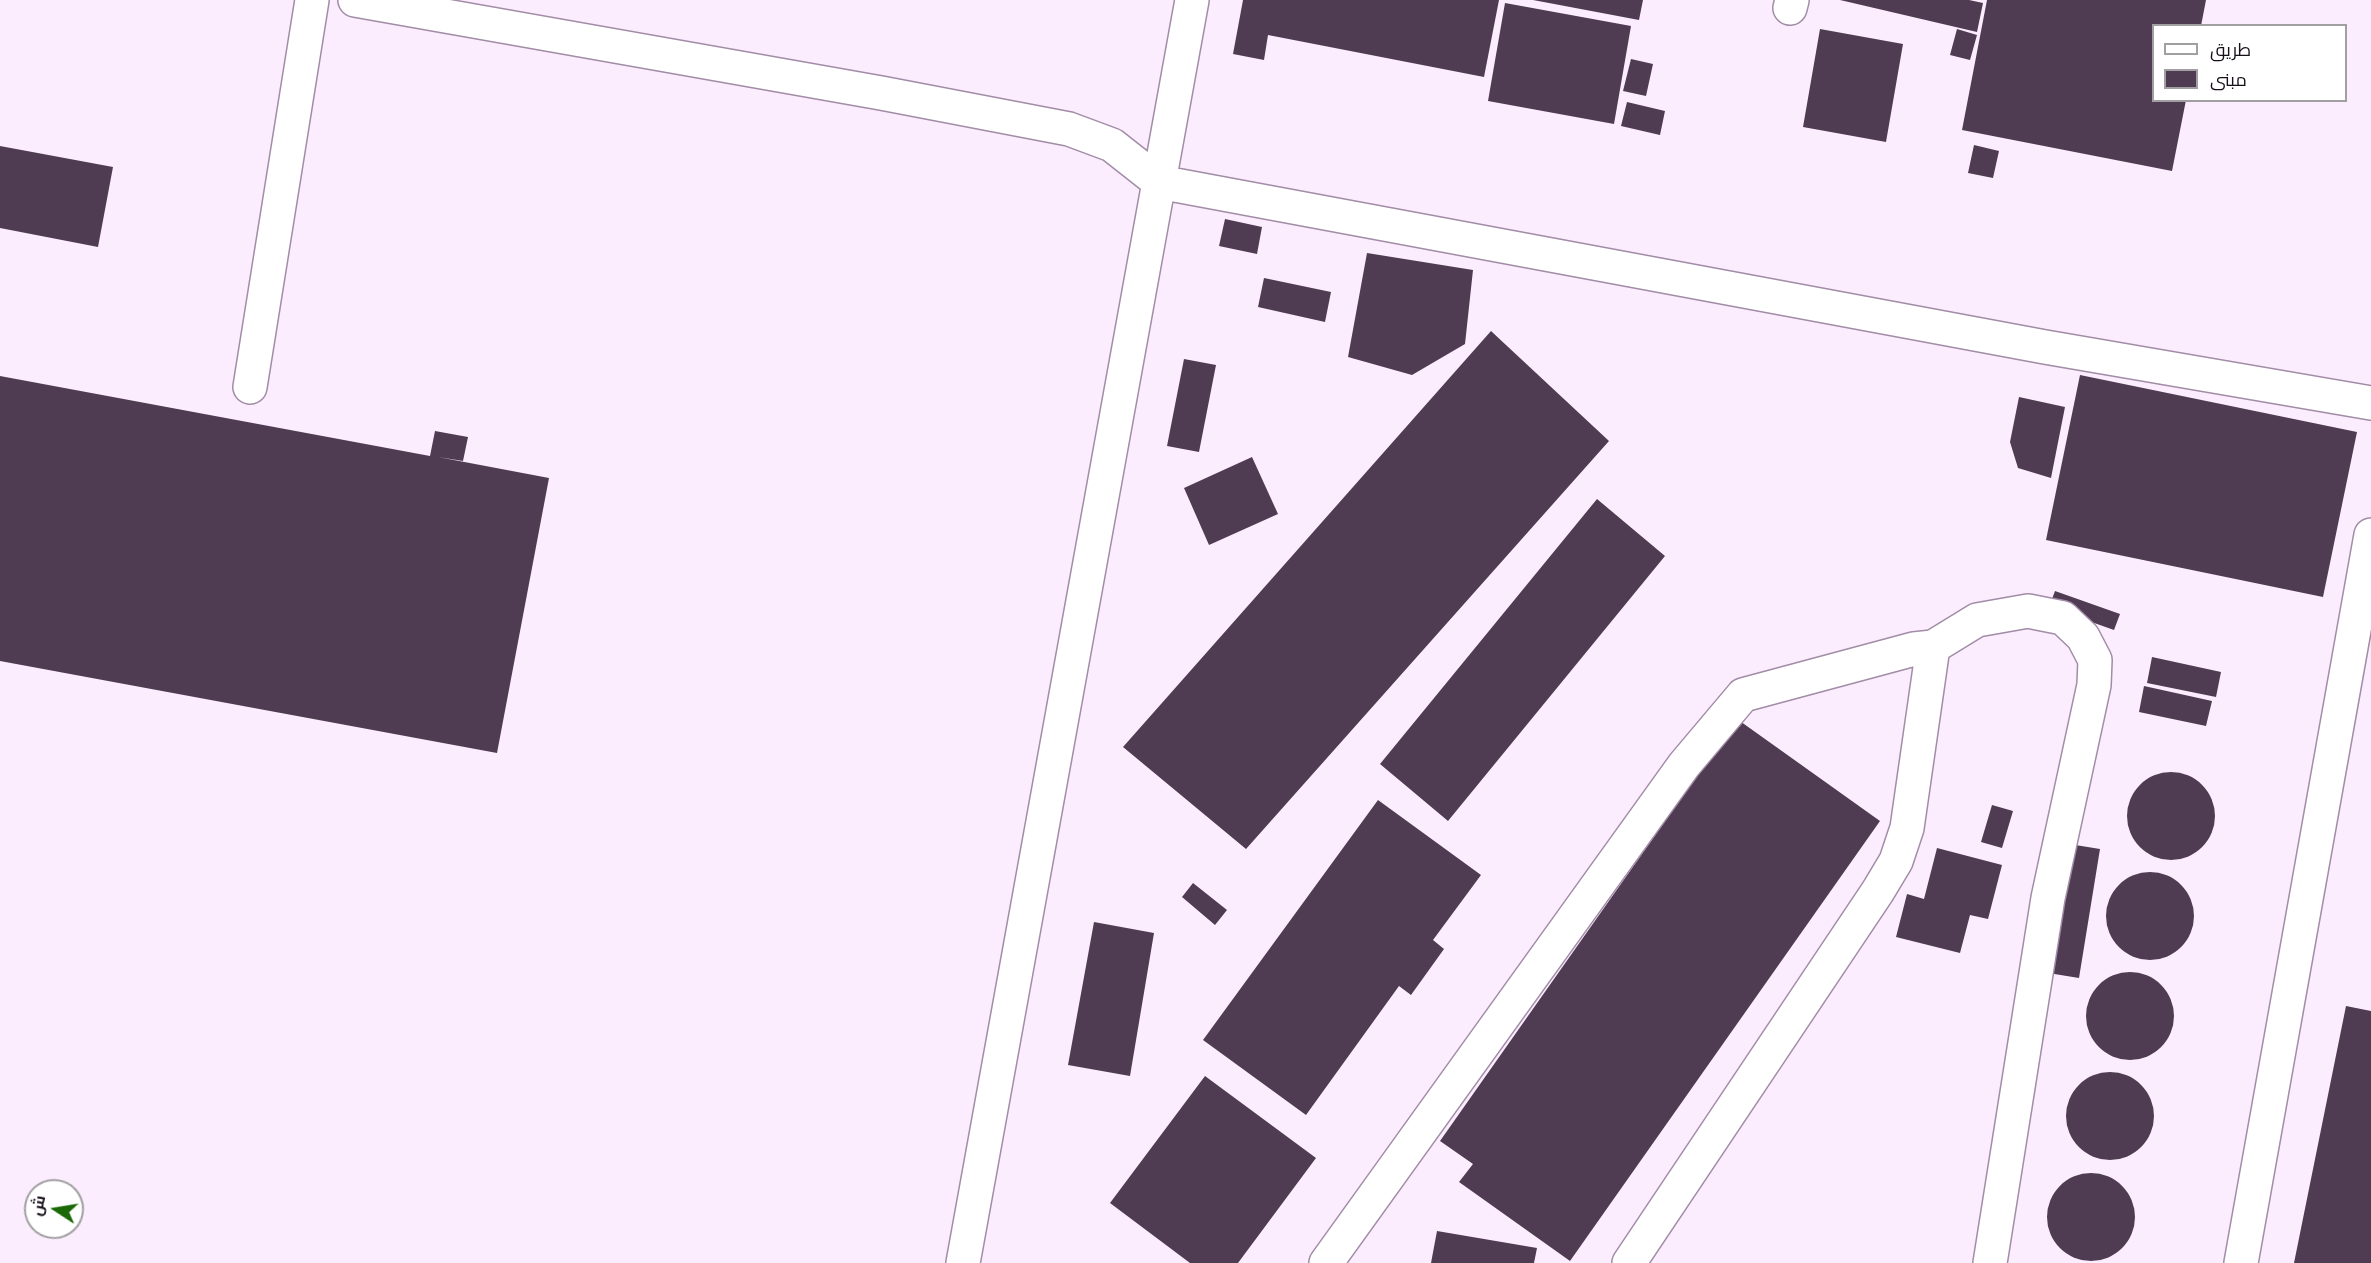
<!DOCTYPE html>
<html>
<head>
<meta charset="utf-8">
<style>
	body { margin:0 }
	#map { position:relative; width:2371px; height:1263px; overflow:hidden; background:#fcedfe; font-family:Figtree,Cairo,sans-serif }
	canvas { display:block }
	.legend { position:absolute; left:2152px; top:24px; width:195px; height:78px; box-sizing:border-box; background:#fff; border:2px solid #a29fa3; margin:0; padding:8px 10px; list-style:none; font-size:18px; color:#160e18 }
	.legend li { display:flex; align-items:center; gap:12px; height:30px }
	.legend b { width:30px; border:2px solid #a29fa3 }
	.north { position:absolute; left:24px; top:1179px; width:60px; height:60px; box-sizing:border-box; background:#fff; border:2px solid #a29fa3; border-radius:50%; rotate:282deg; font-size:16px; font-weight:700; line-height:24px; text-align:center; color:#160e18 }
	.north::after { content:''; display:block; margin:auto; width:21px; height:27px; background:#1b6807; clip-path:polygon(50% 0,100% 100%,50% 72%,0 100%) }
</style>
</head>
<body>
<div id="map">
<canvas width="2371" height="1263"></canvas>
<ul class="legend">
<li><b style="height:8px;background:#fff"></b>طريق</li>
<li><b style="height:16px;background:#4f3c53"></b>مبنى</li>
</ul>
<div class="north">ش</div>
</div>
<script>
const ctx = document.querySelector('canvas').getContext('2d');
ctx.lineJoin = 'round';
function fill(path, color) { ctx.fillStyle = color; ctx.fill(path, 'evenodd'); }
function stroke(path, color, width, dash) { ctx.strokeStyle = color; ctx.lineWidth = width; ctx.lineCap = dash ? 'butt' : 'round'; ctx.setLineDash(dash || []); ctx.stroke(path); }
const building = new Path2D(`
	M1243 0H1499L1484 77 1268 35 1264 60 1233 54Z
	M1533 0H1643L1639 20Z
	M1840 0H1969L1983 3 1977 32Z
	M1987 0H2206L2201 26H2154V100H2186L2172 171 1962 130Z
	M1505 3 1631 26 1614 124 1488 101Z
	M1820 29 1903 44 1886 142 1803 127Z
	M1957 29 1977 35 1970 60 1950 55Z
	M1631 59 1653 64 1646 96 1623 91Z
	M1627 102 1665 111 1660 135 1621 126Z
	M1974 145 1999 151 1993 178 1968 173Z
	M0 146 113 167 98 247 0 228Z
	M1225 219 1262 227 1257 254 1219 246Z
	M1367 253 1473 270 1465 344 1412 375 1348 357Z
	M1264 278 1331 292 1325 322 1258 307Z
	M1491 331 1609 441 1246 849 1123 747Z
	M1184 359 1216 365 1199 452 1167 446Z
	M2080 375 2357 432 2323 597 2046 540Z
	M0 376 430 456 435 431 468 437 463 461 438 457 549 478 497 753 0 661Z
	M2019 397 2065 407 2051 478 2018 468 2010 442Z
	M1252 457 1278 514 1209 545 1184 488Z
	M1597 499 1665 556 1448 821 1380 764Z
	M2055 591 2120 614 2114 630 2049 607Z
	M2152 657 2221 672 2216 697 2147 683Z
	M2144 686 2212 701 2206 726 2139 712Z
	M1737 719 1880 821 1570 1261 1459 1182 1473 1164 1440 1141Z
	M2127 816a44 44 0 1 1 88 0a44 44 0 1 1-88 0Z
	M1378 800 1481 875 1433 940 1444 949 1411 995 1399 986 1306 1115 1203 1040Z
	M1992 805 2013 811 2002 848 1981 842Z
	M2063 843 2100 849 2079 978 2042 972Z
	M1937 848 2002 865 1988 919 1970 915 1960 953 1896 937 1907 894 1924 899Z
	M2106 916a44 44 0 1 1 88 0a44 44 0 1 1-88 0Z
	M1193 883 1227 910 1215 925 1182 897Z
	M1094 922 1154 933 1130 1076 1068 1065Z
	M2086 1016a44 44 0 1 1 88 0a44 44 0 1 1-88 0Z
	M2346 1006 2371 1011V1263H2294Z
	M2066 1116a44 44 0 1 1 88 0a44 44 0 1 1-88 0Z
	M1205 1076 1316 1158 1238 1263H1190L1110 1203Z
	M2047 1217a44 44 0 1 1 88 0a44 44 0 1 1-88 0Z
	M1437 1231 1537 1248 1534 1263H1431Z`);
const minor = new Path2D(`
	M355 0 881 93 1069 129 1112 145 1159 182 2045 347 2371 403
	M1790 8 1792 0
	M250 387 312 0
	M963 1263 1192 0
	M1326 1263 1684 765 1743 695 1914 649 1933 647
	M1629 1263 1878 891 1896 861 1907 828 1933 647 1977 620 2028 611 2063 618 2083 637 2095 660 2094 685 2048 898 1990 1263
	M2241 1263 2371 535`);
fill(building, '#4f3c53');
stroke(minor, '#a28ca7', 36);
stroke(minor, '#fff', 33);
</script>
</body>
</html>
